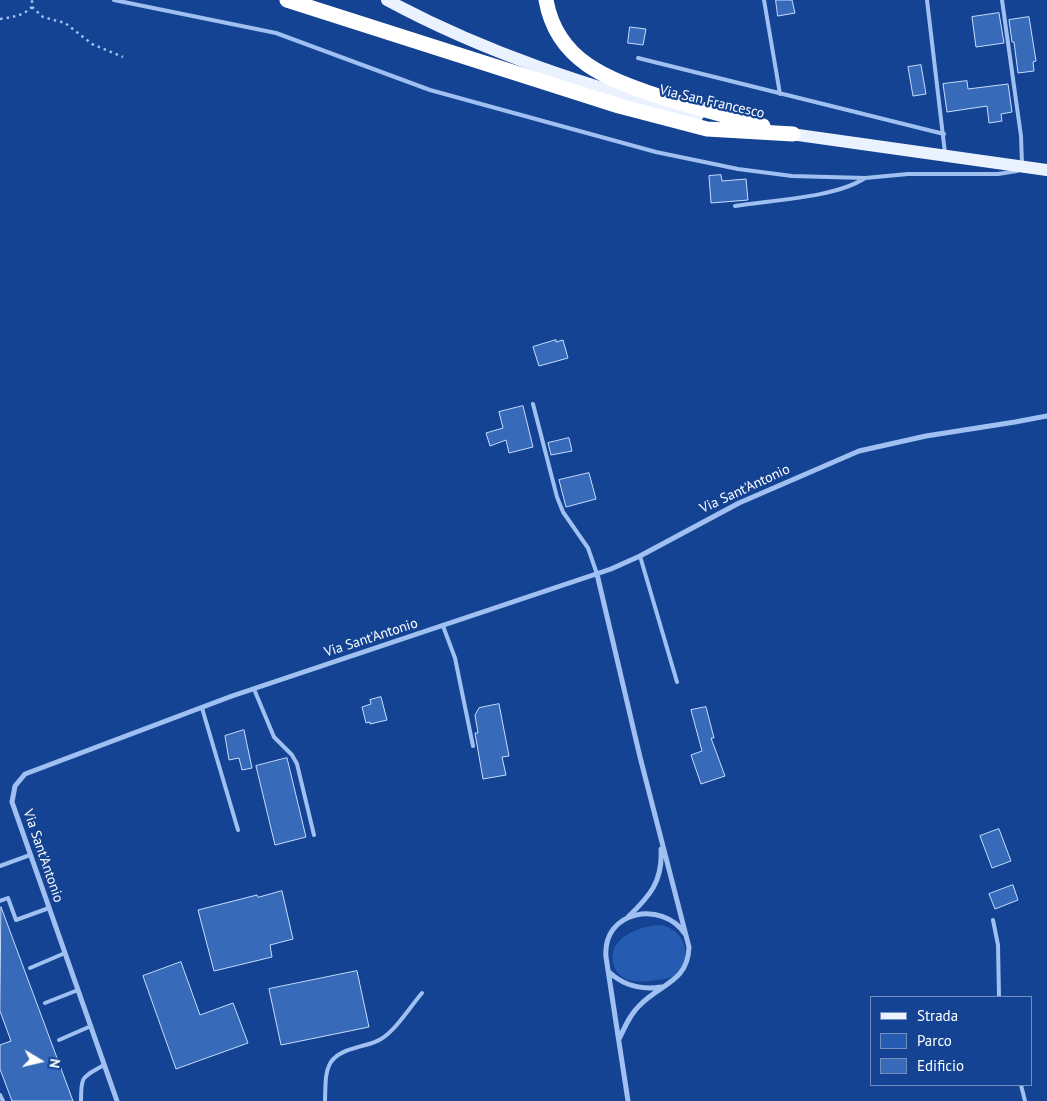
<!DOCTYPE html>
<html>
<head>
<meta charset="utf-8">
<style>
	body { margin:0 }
	#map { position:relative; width:1047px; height:1101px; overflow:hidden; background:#134392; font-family:"PT Sans",sans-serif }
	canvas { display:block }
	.legend { position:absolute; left:870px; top:996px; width:162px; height:90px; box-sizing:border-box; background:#134392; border:1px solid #718ebe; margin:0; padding:6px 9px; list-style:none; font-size:15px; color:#fff }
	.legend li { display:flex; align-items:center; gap:10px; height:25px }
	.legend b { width:25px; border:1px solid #718ebe }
	.north { position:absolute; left:15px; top:1036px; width:50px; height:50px; -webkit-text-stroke:4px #134392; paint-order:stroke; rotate:99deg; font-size:14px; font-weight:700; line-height:20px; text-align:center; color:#fff }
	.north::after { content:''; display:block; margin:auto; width:18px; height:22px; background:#fff; clip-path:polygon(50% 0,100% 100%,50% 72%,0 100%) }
</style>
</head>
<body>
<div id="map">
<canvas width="1047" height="1101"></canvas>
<ul class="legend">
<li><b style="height:6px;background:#ebf2ff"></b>Strada</li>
<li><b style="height:14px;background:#255cb1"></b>Parco</li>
<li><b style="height:14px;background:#376ab9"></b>Edificio</li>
</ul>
<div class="north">N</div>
</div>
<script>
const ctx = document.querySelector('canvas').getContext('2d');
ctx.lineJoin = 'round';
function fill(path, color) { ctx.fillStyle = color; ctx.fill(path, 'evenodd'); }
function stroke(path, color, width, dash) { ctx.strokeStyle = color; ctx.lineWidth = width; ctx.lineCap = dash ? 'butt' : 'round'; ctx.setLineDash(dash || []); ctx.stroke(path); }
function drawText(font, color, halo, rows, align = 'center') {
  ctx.font = font + ' "PT Sans",sans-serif'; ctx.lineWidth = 4.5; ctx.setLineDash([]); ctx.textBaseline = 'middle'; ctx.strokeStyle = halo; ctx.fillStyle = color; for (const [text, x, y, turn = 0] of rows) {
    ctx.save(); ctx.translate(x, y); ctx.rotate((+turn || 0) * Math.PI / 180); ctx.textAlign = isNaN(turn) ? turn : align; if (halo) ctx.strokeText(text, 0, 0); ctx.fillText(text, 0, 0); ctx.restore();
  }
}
const green = new Path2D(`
	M657 925C683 925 696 958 675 974 670 979 663 979 657 980 641 982 622 985 614 966 605 939 638 927 657 925Z`);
const building = new Path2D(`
	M776 0H792L795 13 778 16Z
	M999 13 1004 43 976 47 972 17Z
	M1029 17 1036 61 1033 62 1034 71 1018 73 1014 42H1012L1009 20Z
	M630 27 646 29 643 45 628 43Z
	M921 65 926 94 913 96 908 67Z
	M967 81 968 89 1008 84 1012 112 1001 114 1002 121 989 123 987 106 947 112 943 84Z
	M721 175 722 181 746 179 748 200 711 203 709 176Z
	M556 340V342L563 340 568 358 539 366 533 347Z
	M523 406 533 447 509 453 506 440 490 446 486 433 503 428 499 412Z
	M569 438 572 451 551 455 548 443Z
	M589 473 596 499 566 507 559 480Z
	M381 697 387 720 370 724V722L366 723 362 707 371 704 370 700Z
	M499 704 509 756 502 757 506 775 483 779 475 733H478L475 715 479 708Z
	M706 707 714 738H711L725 776 701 784 691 755 702 751 691 710Z
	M244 730 252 768 242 770 239 758 229 760 225 736Z
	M287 758 306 837 275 845 256 766Z
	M999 829 1011 861 992 868 980 836Z
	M1013 885 1018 900 995 909 989 894Z
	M282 891 293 939 270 945 272 957 214 971 198 910 257 895 258 897Z
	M1 907 73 1101H12L0 1069V1045L11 1041 0 1011Z
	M181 962 200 1015 233 1003 248 1043 176 1069 143 976Z
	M357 971 369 1027 281 1045 269 989Z`);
const path = new Path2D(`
	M32 7 43 17 65 23 92 44 123 57
	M0 19C12 17 23 16 32 7V0`);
const lane = new Path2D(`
	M114 0 276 33 430 90 656 152 738 169 792 176 865 178 908 174H998L1017 171
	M764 0 780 94
	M927 0 945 153
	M1002 0 1021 136 1022 164
	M638 58 944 134
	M735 206C772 200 835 198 865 178
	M533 404 557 497 563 512 588 548 597 574
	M640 556 677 682
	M443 626 455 658 473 746
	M254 689 274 737 292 755 297 764 314 835
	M202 708 238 830
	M0 866 30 855
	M0 901 8 898 16 920 49 908
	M993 920 998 945 999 997
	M30 968 65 953
	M45 1003 78 990
	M59 1040 91 1026
	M1021 1085 1025 1101
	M0 1095 3 1101
	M81 1101C81 1075 82 1078 104 1065
	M325 1101C326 1073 323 1056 355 1048 364 1045 373 1044 381 1039 396 1030 410 1007 422 993`);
const street = new Path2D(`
	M597 574 640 757 689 947C688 982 660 984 640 1005 630 1014 625 1027 619 1039
	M628 917C650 896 663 881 661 849
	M609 972C624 986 641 990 661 987
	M117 1101 12 802 15 786 25 774 232 696 611 569 640 556 739 503 859 451 926 436 1015 422 1047 416
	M628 1101 606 957C602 910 663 900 685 934`);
const primary = new Path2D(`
	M387 0C485 53 590 87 698 115
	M784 133 1047 170`);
const highway = new Path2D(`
	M287 0 619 106 707 129 793 134
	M546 0C557 62 608 79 661 97 694 108 729 116 763 126`);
const streetNames = [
	["Via San Francesco",712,102,13],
	["Via Sant'Antonio",745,489,-25],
	["Via Sant'Antonio",371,638,-18],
	["Via Sant'Antonio",43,856,71]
];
fill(green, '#255cb1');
fill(building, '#376ab9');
stroke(building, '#c7dcfd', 1);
stroke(path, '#a0c0f2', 2.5, [2.5, 4]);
stroke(lane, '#a0c0f2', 4);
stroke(street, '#a0c0f2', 5);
stroke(primary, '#ebf2ff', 12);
stroke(highway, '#fff', 15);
drawText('14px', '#fff', '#134392', streetNames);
</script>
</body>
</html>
